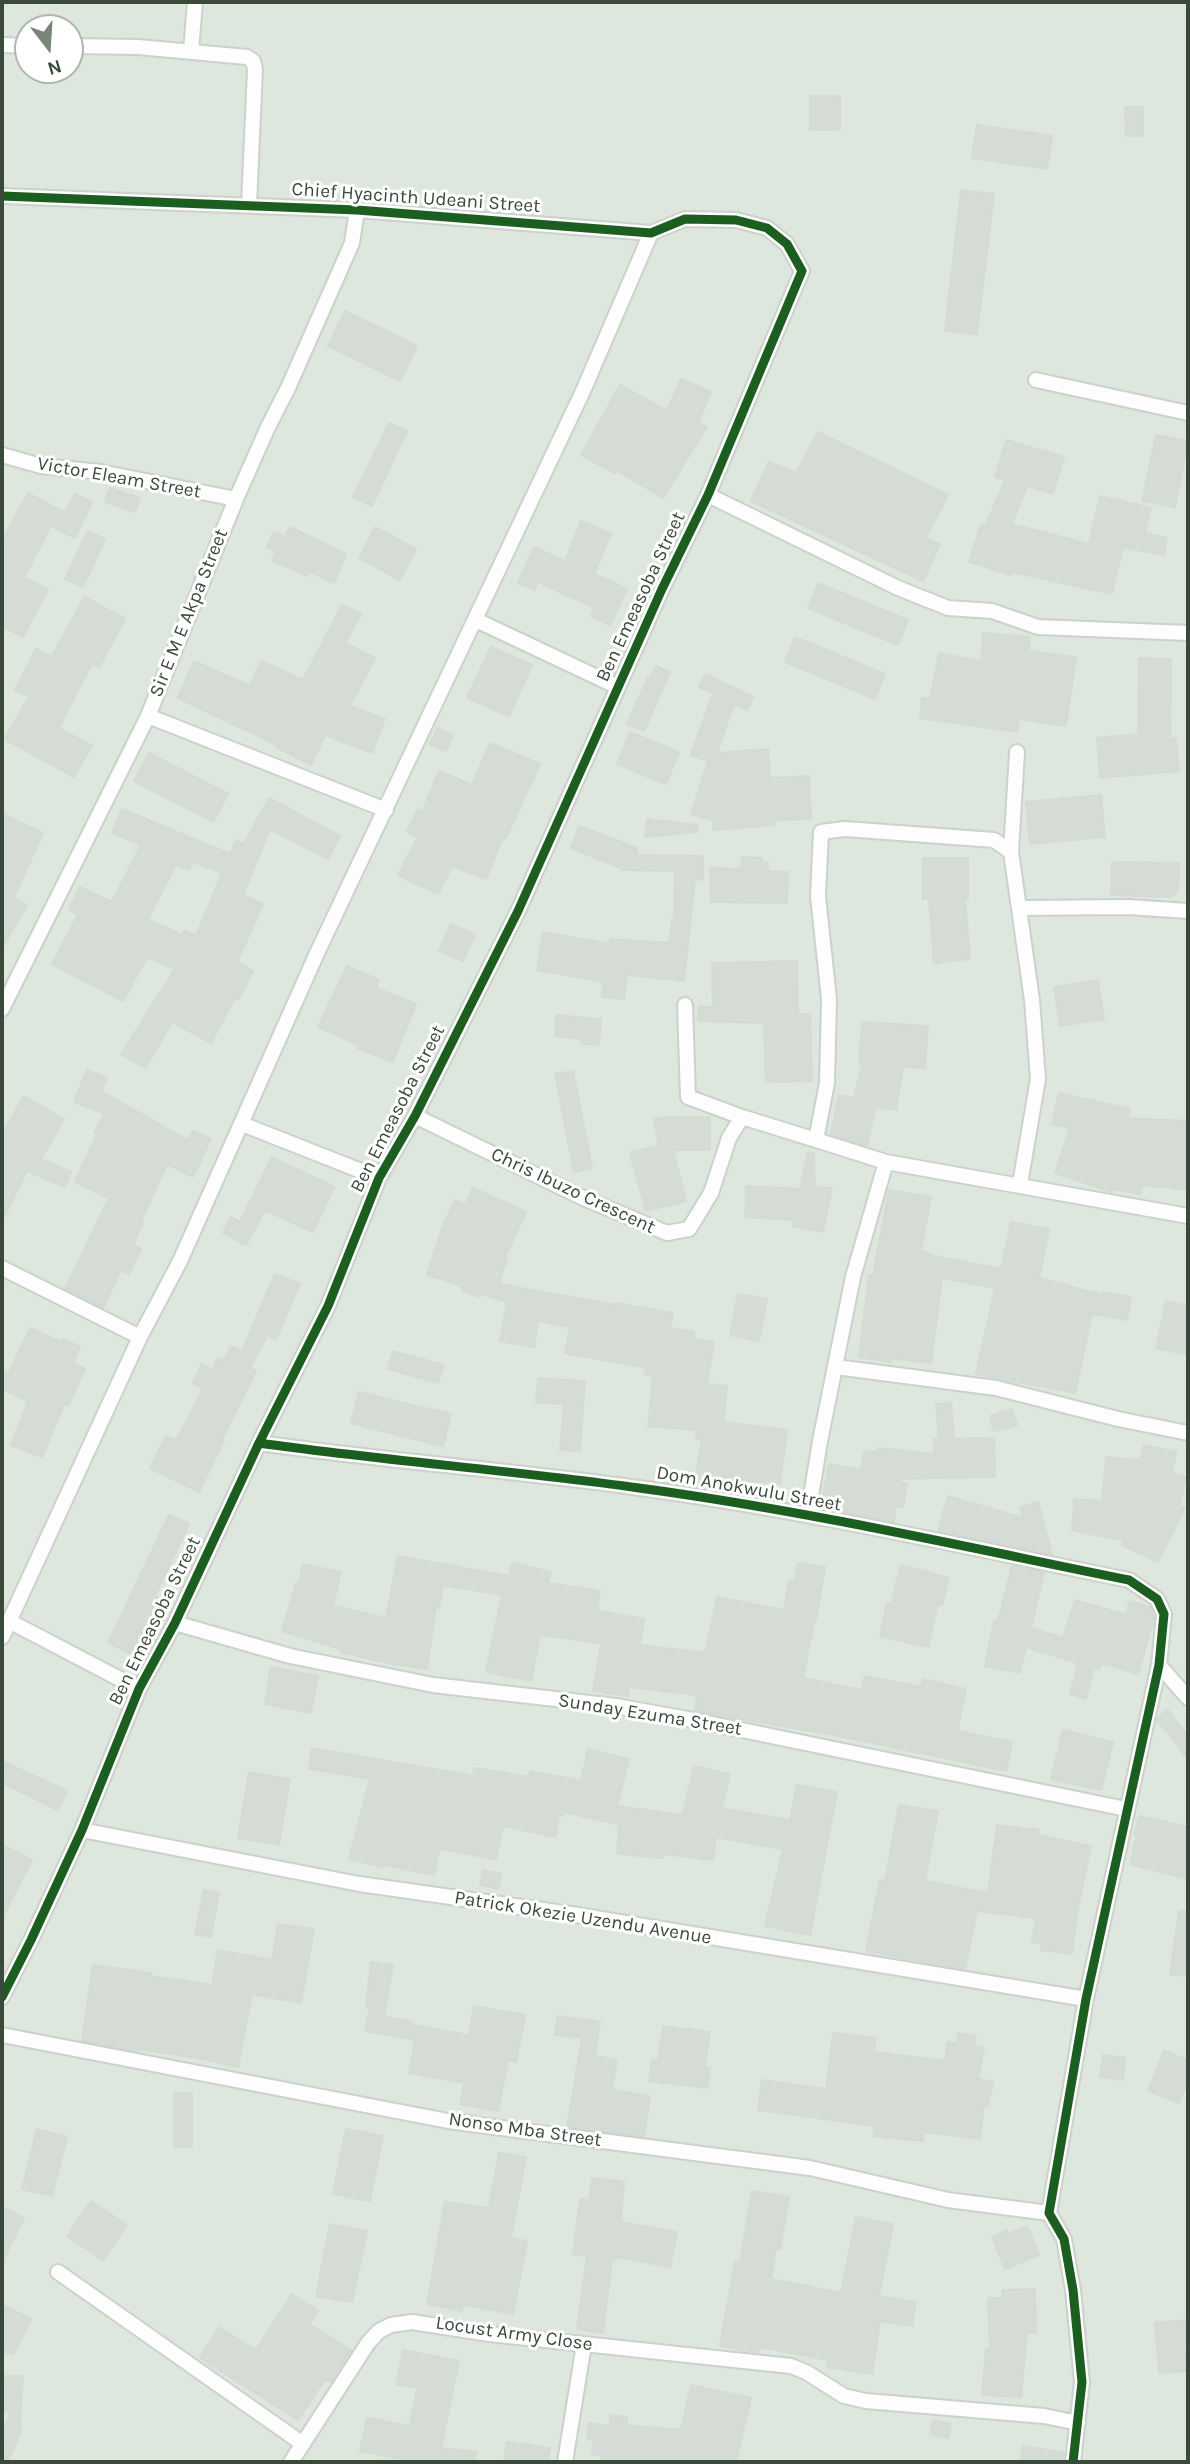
<!DOCTYPE html>
<html>
<head>
<meta charset="utf-8">
<style>
	body { margin:0 }
	#map { position:relative; width:1190px; height:2464px; overflow:hidden; background:#eef3ee; font-family:Karla,sans-serif }
	canvas { display:block }
	.frame { position:absolute; inset:0; border:4px solid #3a4a3a; pointer-events:none }
	.north { position:absolute; left:14px; top:14px; width:70px; height:70px; box-sizing:border-box; background:#fff; border:2px solid #b0b7b0; border-radius:50%; rotate:163deg; font-size:19px; font-weight:700; line-height:28px; text-align:center; color:#3a4a3a }
	.north::after { content:''; display:block; margin:auto; width:24px; height:32px; background:#798579; clip-path:polygon(50% 0,100% 100%,50% 72%,0 100%) }
</style>
</head>
<body>
<div id="map">
<canvas width="1190" height="2464"></canvas>
<div class="frame"></div>
<div class="north">N</div>
</div>
<script>
const ctx = document.querySelector('canvas').getContext('2d');
ctx.lineJoin = 'round';
function fill(path, color) { ctx.fillStyle = color; ctx.fill(path, 'evenodd'); }
function stroke(path, color, width, dash) { ctx.strokeStyle = color; ctx.lineWidth = width; ctx.lineCap = dash ? 'butt' : 'round'; ctx.setLineDash(dash || []); ctx.stroke(path); }
function drawText(font, color, halo, rows, align = 'center') {
  ctx.font = font + ' Karla,sans-serif'; ctx.lineWidth = 6; ctx.setLineDash([]); ctx.textBaseline = 'middle'; ctx.strokeStyle = halo; ctx.fillStyle = color; for (const [text, x, y, turn = 0] of rows) {
    ctx.save(); ctx.translate(x, y); ctx.rotate((+turn || 0) * Math.PI / 180); ctx.textAlign = isNaN(turn) ? turn : align; if (halo) ctx.strokeText(text, 0, 0); ctx.fillText(text, 0, 0); ctx.restore();
  }
}
const residential = new Path2D(`
	M2 2H1188V2462H2ZM28 28H70V70H28Z`);
const building = new Path2D(`
	M810 96H840V130H810Z
	M1125 107H1143V136H1126Z
	M977 125 1052 136 1047 169 972 158Z
	M961 190 994 194 977 334 945 331Z
	M345 311 417 346 400 381 328 346Z
	M681 379 711 392 698 422 707 427 663 498 616 470 615 473 581 455 620 385 667 411Z
	M389 423 407 431 372 506 353 497Z
	M818 432 948 495 926 538 940 544 923 581 751 501 769 462 796 473Z
	M1156 435 1188 441 1175 507 1142 501Z
	M1006 440 1064 457 1053 494 1027 486 1012 524 1089 544 1100 496 1151 508 1145 533 1167 538 1164 555 1123 547 1112 594 1012 572 1011 575 969 562 981 524 986 525 1005 480 995 477Z
	M110 488 140 498 135 512 105 502Z
	M28 493 65 513 75 494 92 502 75 538 51 526 24 577 48 589 23 637 2 626V540Z
	M581 521 611 534 594 574 627 589 610 625 591 616 595 608 538 582 535 590 518 583 534 547 565 561Z
	M290 527 346 554 334 583 309 571 307 576 272 560 276 551 267 547 274 532 285 537Z
	M375 527 416 549 400 580 359 558Z
	M88 531 105 539 83 587 65 579Z
	M818 583 908 620 898 645 808 608Z
	M85 597 125 619 99 667 92 663 59 728 92 746 74 777 5 739 29 696 15 690 36 649 51 657Z
	M342 605 361 614 345 643 375 658 350 706 385 719 372 753 325 735 311 765 276 747 277 745 178 698 194 661 250 686 261 661 303 680Z
	M983 633 1030 637 1029 651 1076 657 1066 726 1019 719 1017 732 920 718 922 698 930 699 939 653 981 661Z
	M795 637 885 674 875 699 785 662Z
	M491 647 532 665 509 716 467 698Z
	M1139 658 1171 659 1170 739 1176 738 1179 771 1100 778 1097 738 1138 734Z
	M656 666 670 672 644 731 627 724 648 677 650 679Z
	M706 674 753 697 747 710 734 704 717 753 768 749 770 778 809 776 811 819 774 820V825L713 830 714 821 691 814 708 761 691 755 713 693 699 687Z
	M437 728 453 735 446 751 430 745Z
	M630 732 679 752 666 784 617 764Z
	M490 743 540 764 506 838 503 837 486 879 452 866 438 894 398 875 418 837 407 831 418 810 422 812 439 771 472 785Z
	M149 753 228 794 213 822 134 781Z
	M1101 795 1105 837 1030 844 1026 802Z
	M269 798 340 836 328 859 270 829 243 895 263 904 237 962 253 971 238 1000 234 999 211 1043 172 1022 145 1068 121 1054 175 969 147 957 123 1001 52 964 78 915 69 910 80 887 112 902 141 845 112 833 122 809 230 854 236 840 244 844ZM193 862 222 873 196 936 184 930 182 935 148 919 176 864 189 870Z
	M2 814 43 833 14 897 27 906 2 948Z
	M647 819 697 825V832L645 837Z
	M579 826 637 848V855L703 856V880L695 879 684 981 627 975 624 999 602 997 604 982 537 970 543 932 610 944V939L669 943 672 919H674L675 871 621 870V868L571 848Z
	M742 857 762 858V862L768 863V871L788 872 787 903 711 902 710 868 741 869Z
	M923 858H968V899H965L970 959 934 963 929 899H923Z
	M1112 862 1179 863 1178 890 1171 897 1111 895Z
	M451 924 475 935 463 961 439 951Z
	M797 961 798 1014H810L812 1081 766 1082 764 1023 698 1021 699 1006 713 1007 712 963Z
	M347 966 379 980 376 988 416 1004 393 1062 357 1048 358 1045 318 1027Z
	M1098 980 1104 1019 1060 1026 1054 987Z
	M556 1015 601 1019 599 1045 581 1044V1039L555 1036Z
	M862 1022 928 1026 925 1068 903 1067 896 1110 876 1107 867 1146 831 1134 839 1095 854 1098 862 1064H859Z
	M87 1070 107 1078 101 1091 188 1140 193 1131 211 1139 193 1177 167 1164 141 1221 143 1222 133 1245 141 1249 129 1274 121 1270 103 1308 65 1289 109 1198 75 1182 97 1134 94 1132 105 1114 74 1102Z
	M573 1071 592 1168 574 1172 555 1074Z
	M1059 1093 1130 1109 1128 1118 1188 1121V1190L1142 1185 1140 1194 1112 1189V1192L1055 1173 1070 1128 1052 1124Z
	M24 1096 64 1119 41 1159 71 1172 65 1187 27 1171 2 1221V1135Z
	M710 1117V1150H673L686 1201 646 1211 630 1152 659 1146 653 1118Z
	M808 1153 814 1154 815 1187 832 1188 823 1232 793 1226 794 1220 745 1217 746 1186 800 1189Z
	M272 1157 334 1187 313 1232 265 1210 246 1245 223 1233 231 1217 240 1222Z
	M473 1188 526 1212 505 1257 507 1258 499 1284 616 1305V1303L673 1313 670 1328 694 1332 693 1339 714 1342 707 1384 727 1386 724 1422 787 1430 780 1484 718 1477 716 1490 694 1486 702 1439H696L697 1430 648 1426 653 1376 645 1375 646 1368 565 1353 570 1327 538 1321 534 1347 500 1341 507 1302 482 1294 480 1297 462 1291 463 1288 457 1284 427 1275 442 1228 455 1200 465 1205Z
	M889 1190 931 1197 921 1250 934 1256 1001 1269 1011 1222 1049 1229 1039 1278 1102 1295 1103 1292 1131 1297 1127 1320 1092 1314 1075 1393 976 1374 995 1288 942 1278 931 1363 891 1358 890 1362 859 1357 869 1275 873 1276Z
	M275 1274 300 1284 276 1339 267 1335 250 1368 256 1371 222 1439 224 1440 199 1492 150 1468 166 1436 176 1440 186 1422 203 1388 193 1383 202 1364 212 1370 218 1358 224 1361 231 1346 242 1351Z
	M738 1294 767 1299 759 1341 730 1335Z
	M1166 1301 1188 1306V1355L1156 1348Z
	M30 1328 61 1342 63 1339 80 1347 73 1363 85 1369 68 1406 64 1404 42 1457 11 1445 28 1401 2 1389V1373L8 1375Z
	M393 1351 444 1365 438 1383 388 1369Z
	M538 1378 585 1381 580 1451 560 1450 564 1404 536 1402Z
	M359 1392 451 1414 443 1446 351 1423Z
	M951 1403 954 1439 994 1438 995 1477 893 1479 907 1484 903 1507 896 1506 894 1522 821 1508 829 1464 861 1470 864 1451 878 1452V1448L934 1454V1439H939L936 1404Z
	M1012 1409 1017 1425 994 1431 990 1416Z
	M1144 1445 1176 1452 1172 1474 1185 1477 1180 1507H1185L1158 1562 1122 1545 1124 1541 1072 1530 1074 1499 1102 1501 1106 1457 1140 1460Z
	M948 1496 1023 1518 1020 1507 1038 1502 1052 1554 938 1531Z
	M169 1515 189 1524 155 1596 160 1599 135 1655 108 1643Z
	M398 1556 509 1576 512 1563 551 1572 548 1583 600 1591 597 1611 644 1619 640 1645 705 1653 717 1597 784 1610 789 1580 795 1581 798 1563 825 1567 816 1621H815L810 1642 803 1678 862 1690 865 1676 921 1687 923 1679 966 1689 957 1731 1012 1742 1006 1771 839 1736 695 1711 697 1695 629 1687 628 1696 593 1691 601 1643 540 1635 531 1681 486 1672 502 1595 443 1585 439 1608 436 1607 427 1669 391 1664 341 1652V1649L282 1631 296 1583H299L303 1564 341 1572 333 1605 386 1618Z
	M901 1565 949 1578 942 1605 938 1604 928 1647 880 1636 887 1603 891 1604Z
	M1012 1566 1044 1572 1031 1628 1063 1638 1075 1600 1126 1615 1130 1601 1150 1607 1154 1618 1138 1674 1101 1663 1099 1669 1094 1668 1086 1699 1070 1694 1078 1663 1026 1647 1020 1673 985 1666 994 1621 998 1622Z
	M271 1667 318 1676 311 1713 265 1704Z
	M1167 1709 1188 1736V1759L1157 1720Z
	M1063 1730 1113 1742 1101 1790 1051 1779Z
	M312 1748 473 1776 474 1768 529 1777 530 1771 581 1781 588 1749 629 1759 617 1806 683 1815 694 1766 730 1774 722 1808 790 1820 797 1785 837 1792 810 1935 765 1926 783 1849 716 1837 713 1860 663 1854V1858L617 1854 619 1825 565 1812 564 1816 559 1815 555 1837 503 1826 496 1860 440 1848 434 1875 384 1865 383 1867 349 1859 370 1779 309 1769Z
	M2 1761 67 1791 58 1810 2 1783Z
	M249 1772 290 1779 279 1845 238 1838Z
	M899 1805 938 1811 925 1881 988 1893 997 1825 1039 1830 1038 1835 1091 1846 1077 1914 1072 1954 1041 1950 1042 1943 1032 1942 1036 1918 977 1911 965 1969 866 1951 880 1880 885 1881Z
	M1139 1816 1188 1827V1879L1130 1864 1137 1834H1134Z
	M2 1845 32 1860 2 1918Z
	M483 1870 502 1874 498 1889 480 1885Z
	M204 1890 219 1893 211 1937 195 1934Z
	M1179 1911H1188V1976L1170 1974Z
	M278 1924 314 1929 301 2003 252 1994 238 2067 198 2058 136 2049 135 2051 82 2041 93 1965 151 1973V1976L212 1985 218 1950 272 1960Z
	M371 1962 393 1965 384 2016 412 2022V2025L469 2035 474 2006 525 2015 516 2062 508 2060 498 2111 460 2104 464 2083 409 2073 415 2040 365 2031 370 2007 366 2006Z
	M558 2016 600 2022 595 2056 617 2060 612 2090 650 2096 644 2137 567 2127 582 2038 555 2035Z
	M663 2026 710 2032 705 2067 710 2068 707 2088 649 2081 652 2060 658 2061Z
	M833 2033 876 2038 874 2052 945 2061 948 2042 957 2043 958 2033 976 2036 974 2046 984 2048 978 2079 993 2082 988 2106 984 2105 980 2139 924 2132 923 2141 873 2136 875 2126 758 2110 762 2080 826 2089Z
	M1164 2051 1188 2060V2079L1179 2103 1148 2091Z
	M1103 2055 1125 2058 1123 2080 1100 2077Z
	M174 2093H192V2147H174Z
	M37 2129 67 2137 52 2196 22 2189Z
	M346 2129 383 2136 370 2201 333 2194Z
	M499 2153 526 2157 511 2238 527 2241 513 2314 463 2305 462 2311 427 2304 445 2202 489 2208Z
	M592 2178 624 2182 621 2222 677 2232 670 2267 616 2257V2260H612L603 2333 577 2329 587 2256 573 2254 580 2199 589 2200Z
	M752 2191 789 2197 780 2249H776L771 2279 841 2293 856 2217 893 2224 879 2296 916 2302 912 2326 880 2321 872 2374 827 2367 828 2360 759 2347 758 2352 720 2346 735 2262 740 2263Z
	M91 2201 127 2225 103 2260 67 2236Z
	M2 2207 24 2218 2 2262Z
	M330 2224 367 2231 352 2302 316 2296Z
	M1027 2226 1039 2255 1005 2269 992 2237 1007 2230 1008 2234Z
	M1035 2289 1036 2333H1027L1021 2397 982 2395 986 2349H990L988 2298H1003L1002 2290Z
	M292 2294 318 2311 309 2324 351 2350 330 2382 325 2379 298 2420 200 2358 219 2327 256 2350Z
	M2 2305 31 2319 13 2355 2 2350Z
	M1187 2320 1188 2342 1184 2343 1187 2371 1159 2373 1155 2323Z
	M403 2350 459 2361 441 2448 476 2452 475 2462H417L360 2451 367 2418 410 2426 417 2388 396 2384Z
	M2 2376H23L20 2428 22 2429 8 2462H2V2435L11 2412 2 2411Z
	M691 2385 751 2398 736 2462H601L602 2456 592 2454 594 2440 587 2439 589 2423 609 2426 611 2415 627 2417 626 2425 681 2430Z
	M933 2420 951 2424 948 2438 930 2434Z
	M507 2442 550 2448 548 2462H504Z
	M1023 2446 1064 2453V2462H1020Z`);
const street = new Path2D(`
	M2 45 28 46
	M70 46 138 47 247 57 253 61 255 69 249 205
	M191 51 195 2
	M2 196 357 210 651 233 685 219 736 220 767 228 787 244 802 271 708 495 662 589 518 911 415 1116 379 1178 328 1306 259 1443 175 1623 139 1689 82 1830 31 1940 2 1997
	M1036 380 1188 413
	M2 455 41 466 101 472 236 499
	M708 495 898 588 948 608 992 611 1038 627 1188 633
	M476 620 618 687
	M148 716 386 810
	M1017 752 1011 852 1032 1000 1038 1079 1020 1184
	M1019 908 1128 907 1188 911
	M685 1005 688 1097 742 1117
	M2 1009 148 716 236 499 268 427 288 388 352 243 357 210
	M415 1116 581 1197 667 1233 689 1229 711 1193 729 1138 742 1117 816 1140 827 1083 829 999 818 896 821 832 845 829 994 840 1011 852
	M242 1124 379 1178
	M816 1140 886 1162 1188 1216
	M2 1268 140 1337
	M836 1367 996 1388 1118 1419 1188 1433
	M259 1443C385 1461 512 1470 639 1488 803 1510 966 1547 1129 1580L1157 1599 1164 1614 1159 1665 1086 1999 1049 2213 1064 2239 1073 2290 1082 2382 1073 2462
	M808 1515 820 1441 853 1277 886 1162
	M9 1621 139 1689
	M175 1623 290 1656 433 1685 616 1706 693 1720 1126 1809
	M2 1637 140 1337 180 1261 317 953 583 391 651 233
	M1159 1665 1188 1698
	M82 1830 359 1884 571 1914 1086 1999
	M2 2035 448 2121 810 2168 948 2200 1049 2213
	M58 2272 303 2444
	M291 2462 368 2343 379 2331 391 2325 412 2322 489 2334 791 2366 806 2372 844 2396 866 2401 1044 2416 1078 2423
	M565 2462 584 2344`);
const cycleway = new Path2D(`
	M2 196 357 210 651 233 685 219 736 220 767 228 787 244 802 271 708 495 662 589 518 911 415 1116 379 1178 328 1306 259 1443 175 1623 139 1689 82 1830 31 1940 2 1997
	M259 1443C385 1461 512 1470 639 1488 803 1510 966 1547 1129 1580L1157 1599 1164 1614 1159 1665 1086 1999 1049 2213 1064 2239 1073 2290 1082 2382 1073 2462`);
const streetNames = [
	["Chief Hyacinth Udeani Street",416,198,4],
	["Victor Eleam Street",119,478,10],
	["Ben Emeasoba Street",641,597,-65],
	["Sir E M E Akpa Street",189,613,-68],
	["Ben Emeasoba Street",398,1109,-63],
	["Chris Ibuzo Crescent",573,1191,25],
	["Dom Anokwulu Street",749,1489,10],
	["Ben Emeasoba Street",155,1621,-64],
	["Sunday Ezuma Street",650,1715,9],
	["Patrick Okezie Uzendu Avenue",583,1918,9],
	["Nonso Mba Street",525,2130,8],
	["Locust Army Close",514,2334,8]
];
fill(residential, '#dde7dd');
fill(building, '#d5dbd5');
stroke(building, '#d4dbd4', 2);
stroke(street, '#ccd1cc', 18);
stroke(street, '#fcfdfc', 14);
stroke(cycleway, '#1b5e20', 9);
drawText('19px', '#3a4a3a', '#fff', streetNames);
</script>
</body>
</html>
